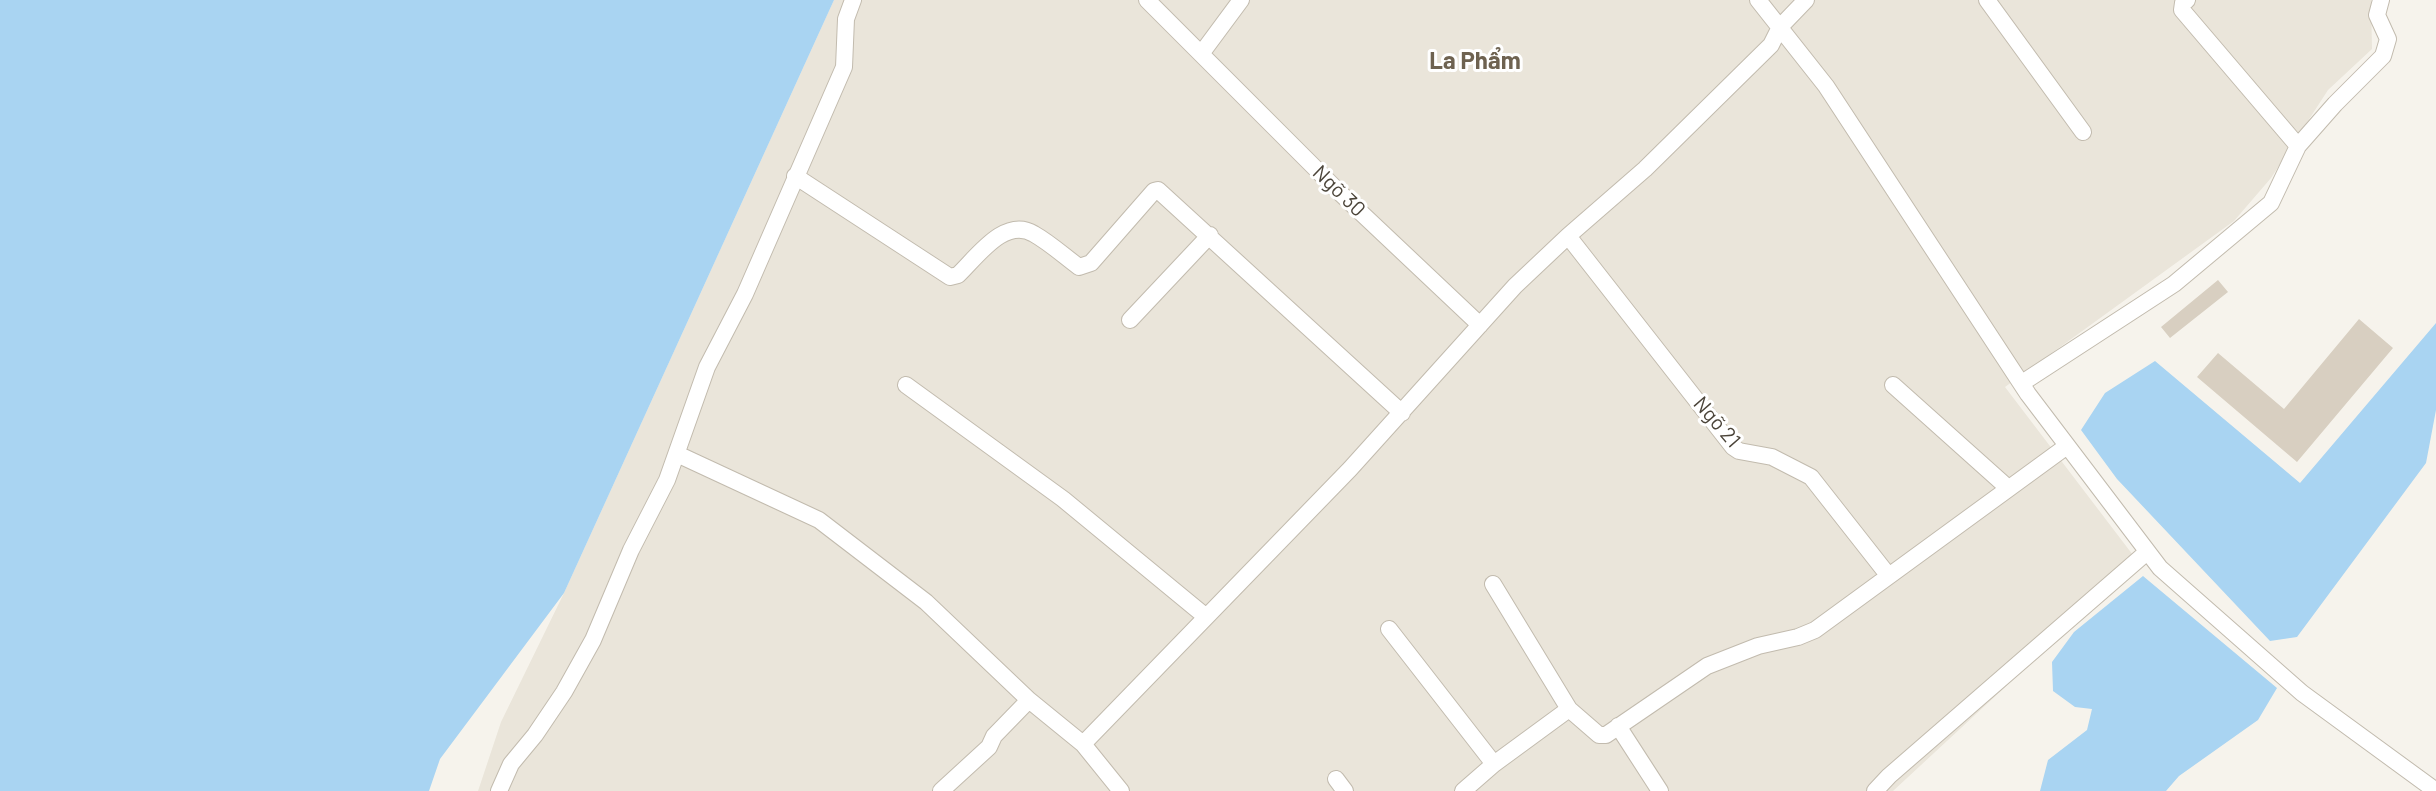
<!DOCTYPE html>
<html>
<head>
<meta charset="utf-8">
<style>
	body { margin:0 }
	canvas { display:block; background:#f6f3ec }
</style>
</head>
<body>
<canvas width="2436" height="791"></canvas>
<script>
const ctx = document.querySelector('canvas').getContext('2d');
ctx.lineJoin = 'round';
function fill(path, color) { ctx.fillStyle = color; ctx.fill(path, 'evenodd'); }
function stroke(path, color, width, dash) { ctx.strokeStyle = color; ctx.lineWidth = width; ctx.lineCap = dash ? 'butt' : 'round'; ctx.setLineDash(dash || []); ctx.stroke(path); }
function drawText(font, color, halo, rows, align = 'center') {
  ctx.font = font + ' Barlow,sans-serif'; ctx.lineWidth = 6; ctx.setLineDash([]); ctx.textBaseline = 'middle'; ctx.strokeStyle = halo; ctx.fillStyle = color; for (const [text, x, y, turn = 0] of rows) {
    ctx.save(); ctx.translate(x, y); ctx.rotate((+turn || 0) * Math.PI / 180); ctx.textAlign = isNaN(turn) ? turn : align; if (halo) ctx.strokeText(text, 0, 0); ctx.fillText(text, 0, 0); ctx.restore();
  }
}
const residential = new Path2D(`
	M834 0H2371L2372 49 2328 90 2271 178 2234 221 2005 387 2139 563 1893 791H478L501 722 564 593Z`);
const water = new Path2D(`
	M0 0H834L564 593 440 759 429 791H0Z
	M2436 323V410L2426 463 2297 637 2270 641 2117 479 2081 430 2105 393 2155 361 2300 483Z
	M2143 576 2277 688 2258 720 2179 776 2166 791H2040L2048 760 2087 730 2092 709 2075 707 2053 691 2052 662 2074 632Z`);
const building = new Path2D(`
	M2218 280 2228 292 2170 338 2161 327Z
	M2359 319 2393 348 2297 462 2197 377 2218 353 2284 409Z`);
const street = new Path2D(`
	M1147 0 1338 191 1480 325
	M1758 0 1826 86 2028 394 2160 568 2302 693 2436 791
	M1987 0 2083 132
	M2187 0 2183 3 2182 10 2298 146
	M1201 54 1241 0
	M795 176 950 277 958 275C977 257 1005 216 1034 234 1050 243 1064 256 1079 267L1091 263 1154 191 1158 190 1402 413
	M1568 236 1733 447 1739 451 1772 457 1811 477 1888 575
	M1130 320 1210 235
	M2022 383 2174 284 2271 203 2298 146 2335 104 2383 56 2388 39 2377 15 2381 0
	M906 385 1063 499 1205 616
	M1893 385 2007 487
	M677 454 819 520 926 602 1029 700 1083 744 1121 791
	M1493 584 1569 709
	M1389 629 1494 764
	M1618 726 1660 791
	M1083 744 1350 469 1515 286 1568 236 1645 169 1771 45 1780 27 1806 0
	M1336 779 1345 791
	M499 791 511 764 535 735 564 692 593 640 631 550 667 480 707 367 745 294 844 67 846 19 853 0
	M941 791 989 747 994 736 1029 700
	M1463 791 1494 764 1569 709 1599 735H1606L1707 666 1758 646 1798 637 1815 630 2067 446
	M1875 791 1889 776 2147 552`);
const streetNames = [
	["Ngõ 30",1339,191,44],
	["Ngõ 21",1717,422,49]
];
const quarterNames = [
	["La Phẩm",1475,61]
];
fill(residential, '#eae5da');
fill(water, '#a9d4f2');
fill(building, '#d8cfc1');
stroke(street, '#c2bbae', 18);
stroke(street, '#fff', 16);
drawText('21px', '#4b4439', '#fff', streetNames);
drawText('bold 24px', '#6e6250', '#fff', quarterNames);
</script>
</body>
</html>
